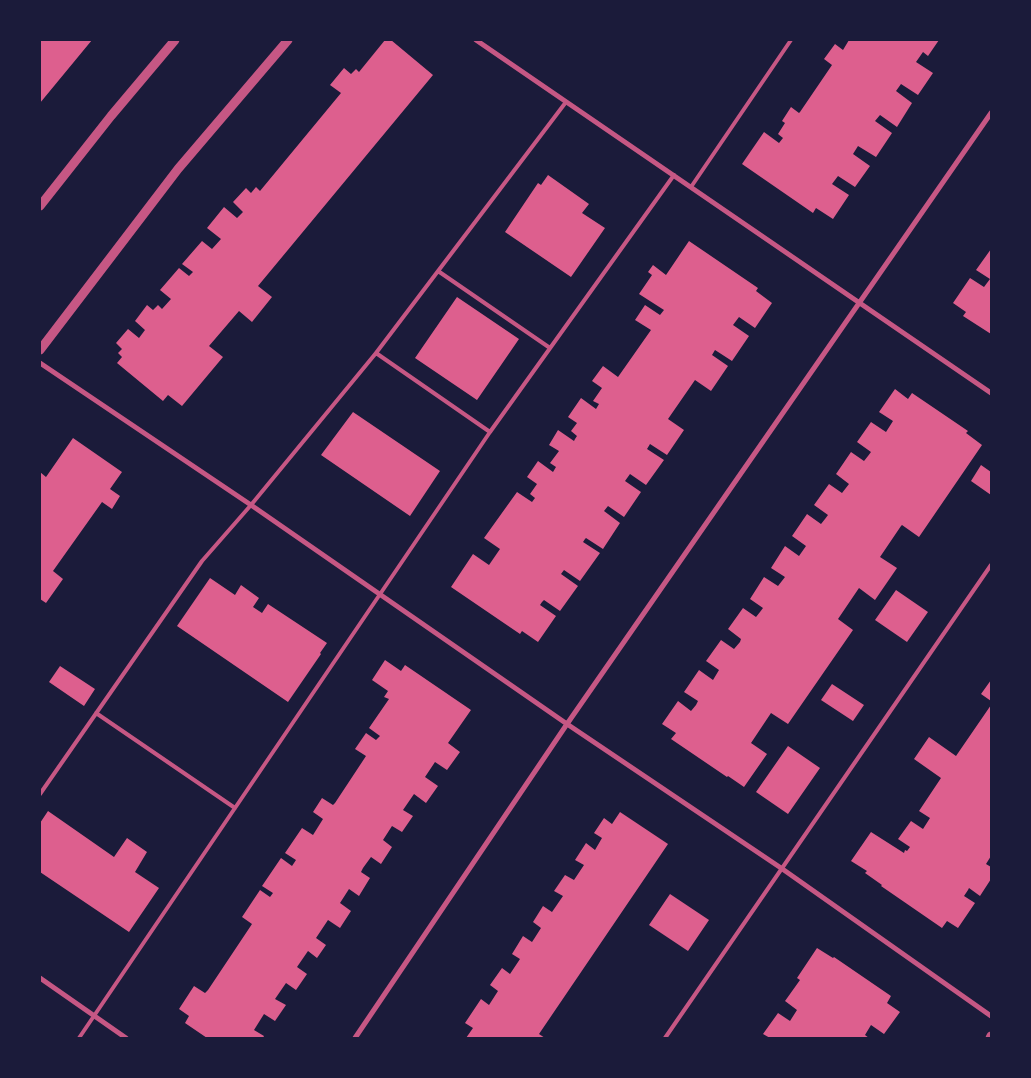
<!DOCTYPE html>
<html>
<head>
<meta charset="utf-8">
<style>
	body { margin:0 }
	#map { position:relative; width:1031px; height:1078px; overflow:hidden; background:#1b1b3a; font-family:Raleway,sans-serif }
	canvas { display:block }
	.frame { position:absolute; inset:0; border:41px solid #1b1b3a; pointer-events:none }
</style>
</head>
<body>
<div id="map">
<canvas width="1031" height="1078"></canvas>
<div class="frame"></div>
</div>
<script>
const ctx = document.querySelector('canvas').getContext('2d');
ctx.lineJoin = 'round';
function fill(path, color) { ctx.fillStyle = color; ctx.fill(path, 'evenodd'); }
function stroke(path, color, width, dash) { ctx.strokeStyle = color; ctx.lineWidth = width; ctx.lineCap = dash ? 'butt' : 'round'; ctx.setLineDash(dash || []); ctx.stroke(path); }
const building = new Path2D(`
	M40 40H92L40 103Z
	M385 40H391L433 75 258 286 272 297 252 322 239 311 209 346 223 357 182 406 168 395 163 401 117 363 122 357 118 353 122 349 116 343 128 329 139 338 145 330 135 321 147 305 153 310 158 305 162 309 171 299 160 290 179 268 189 276 193 272 182 264 202 241 212 249 221 239 207 228 224 207 237 218 243 212 233 202 246 188 251 193 256 187 260 191 341 93 330 85 344 68 351 74 356 69 359 72Z
	M849 40H939L928 56 923 52 916 62 933 73 918 95 901 84 896 91 912 103 897 127 880 115 875 121 892 133 876 157 858 146 853 154 870 166 855 187 838 176 832 184 849 195 833 219 816 208 813 213 742 164 764 132 779 143 783 138 778 134 785 123 782 121 791 107 799 113 800 112 832 65 824 59 835 44 843 50Z
	M548 175 589 204 582 213 605 228 571 277 505 232 538 183 541 185Z
	M689 241 758 288 756 291 772 303 755 328 739 317 733 325 749 336 732 361 715 350 712 355 728 366 711 391 695 380 668 419 684 430 667 455 650 444 647 449 664 460 646 485 630 474 625 481 641 492 624 517 608 506 604 511 620 523 603 549 586 538 585 539 583 542 600 553 580 581 564 570 561 574 578 586 560 611 544 600 542 602 540 605 556 616 538 642 522 631 520 634 451 587 473 554 489 565 500 549 484 538 517 492 532 502 535 498 530 494 537 484 527 477 538 461 553 472 556 467 550 463 559 451 549 445 558 430 574 441 575 439 577 436 571 431 577 423 568 417 581 398 596 409 599 404 593 401 602 388 592 381 603 366 618 377 651 330 635 320 645 305 660 315 664 310 639 294 652 275 648 272 653 265 666 275Z
	M991 249V334L963 316 966 312 953 303 970 278 984 287 990 279 976 270Z
	M457 297 519 339 477 400 415 358Z
	M895 389 908 399 912 393 968 431 966 433 982 445 919 537 902 525 901 526 880 557 897 568 875 600 859 588 838 619 853 630 788 724 771 713 751 743 767 754 744 787 728 776 727 777 671 739 676 733 662 724 678 701 691 711 696 705 698 701 684 692 699 670 713 680 719 670 706 661 721 640 734 649 740 642 741 639 728 629 743 608 756 617 760 612 763 608 750 599 764 577 778 586 785 577 771 568 785 546 799 556 806 546 792 536 807 514 821 524 825 519 828 515 814 505 829 484 842 493 849 484 836 474 851 452 864 461 868 456 871 452 857 442 871 422 886 432 893 421 879 412Z
	M353 412 440 471 410 516 321 455Z
	M73 438 122 472 110 489 120 496 112 509 102 502 53 571 63 579 46 603 40 599V472L46 477Z
	M981 465 991 472V495L971 481Z
	M210 578 235 595 241 585 259 598 253 607 262 613 268 604 327 643 320 653 321 654 288 702 177 626Z
	M896 590 928 612 907 642 875 620Z
	M385 660 401 671 405 665 471 710 448 743 460 752 447 770 435 762 425 777 438 786 426 803 414 794 403 810 413 816 402 832 392 826 383 840 392 847 381 864 371 857 363 868 361 872 370 878 359 896 349 889 340 903 351 911 340 928 328 920 316 938 326 945 317 958 308 951 297 967 307 974 296 990 286 983 275 999 286 1005 275 1021 264 1014 254 1030 264 1036 263 1038H207L185 1023 189 1016 179 1009 194 986 205 993 208 990 252 924 242 917 260 890 270 897 273 893 262 886 281 858 292 866 296 860 285 853 302 828 313 835 323 819 313 812 322 798 333 805 335 803 366 756 355 749 366 733 376 740 380 736 369 728 389 699 384 697 388 691 372 680Z
	M60 666 95 689 84 706 49 682Z
	M991 680V701L981 694Z
	M832 684 864 705 853 721 821 700Z
	M991 705V856L986 864 991 867V879L980 896 969 888 968 890 964 896 975 903 958 928 947 921 942 928 881 886 882 885 865 873 867 871 851 861 871 832 904 853 905 850 907 851 910 847 898 839 911 821 923 829 930 818 919 811 941 778 914 759 929 737 956 756Z
	M788 746 820 768 788 814 756 792Z
	M48 811 114 857 127 838 147 852 135 872 159 888 129 932 40 872V823Z
	M620 812 668 844 539 1034 545 1038H466L473 1028 465 1023 481 999 489 1005 498 991 490 985 502 968 510 974 520 959 512 954 523 936 532 942 534 939 541 928 533 922 543 906 552 912 563 896 554 891 565 875 574 880 584 865 575 860 586 843 595 850 602 838 594 833 604 818 612 824Z
	M670 894 709 920 688 951 649 925Z
	M817 948 833 958 834 957 891 996 887 1003 900 1012 884 1034 871 1025 865 1035 869 1038H770L763 1034 778 1013 790 1021 797 1010 785 1001 800 980 797 978Z`);
const service = new Path2D(`
	M691 187 791 40
	M438 271 550 348
	M376 353 490 432
	M96 713 235 808
	M40 794 202 561 251 505 376 353 566 102
	M79 1038 490 432 674 175
	M665 1038 991 565`);
const minor = new Path2D(`
	M476 40 991 393
	M40 363 251 505 567 724 781 868 991 1016
	M40 978 126 1038
	M355 1038 567 724 991 113`);
const tertiary = new Path2D(`
	M40 206 111 116 175 40
	M40 350 178 169 288 40
	M990 1038 991 1036`);
fill(building, '#dd5f8e');
stroke(service, '#c65784', 4);
stroke(minor, '#c65784', 5);
stroke(tertiary, '#c65784', 9);
</script>
</body>
</html>
